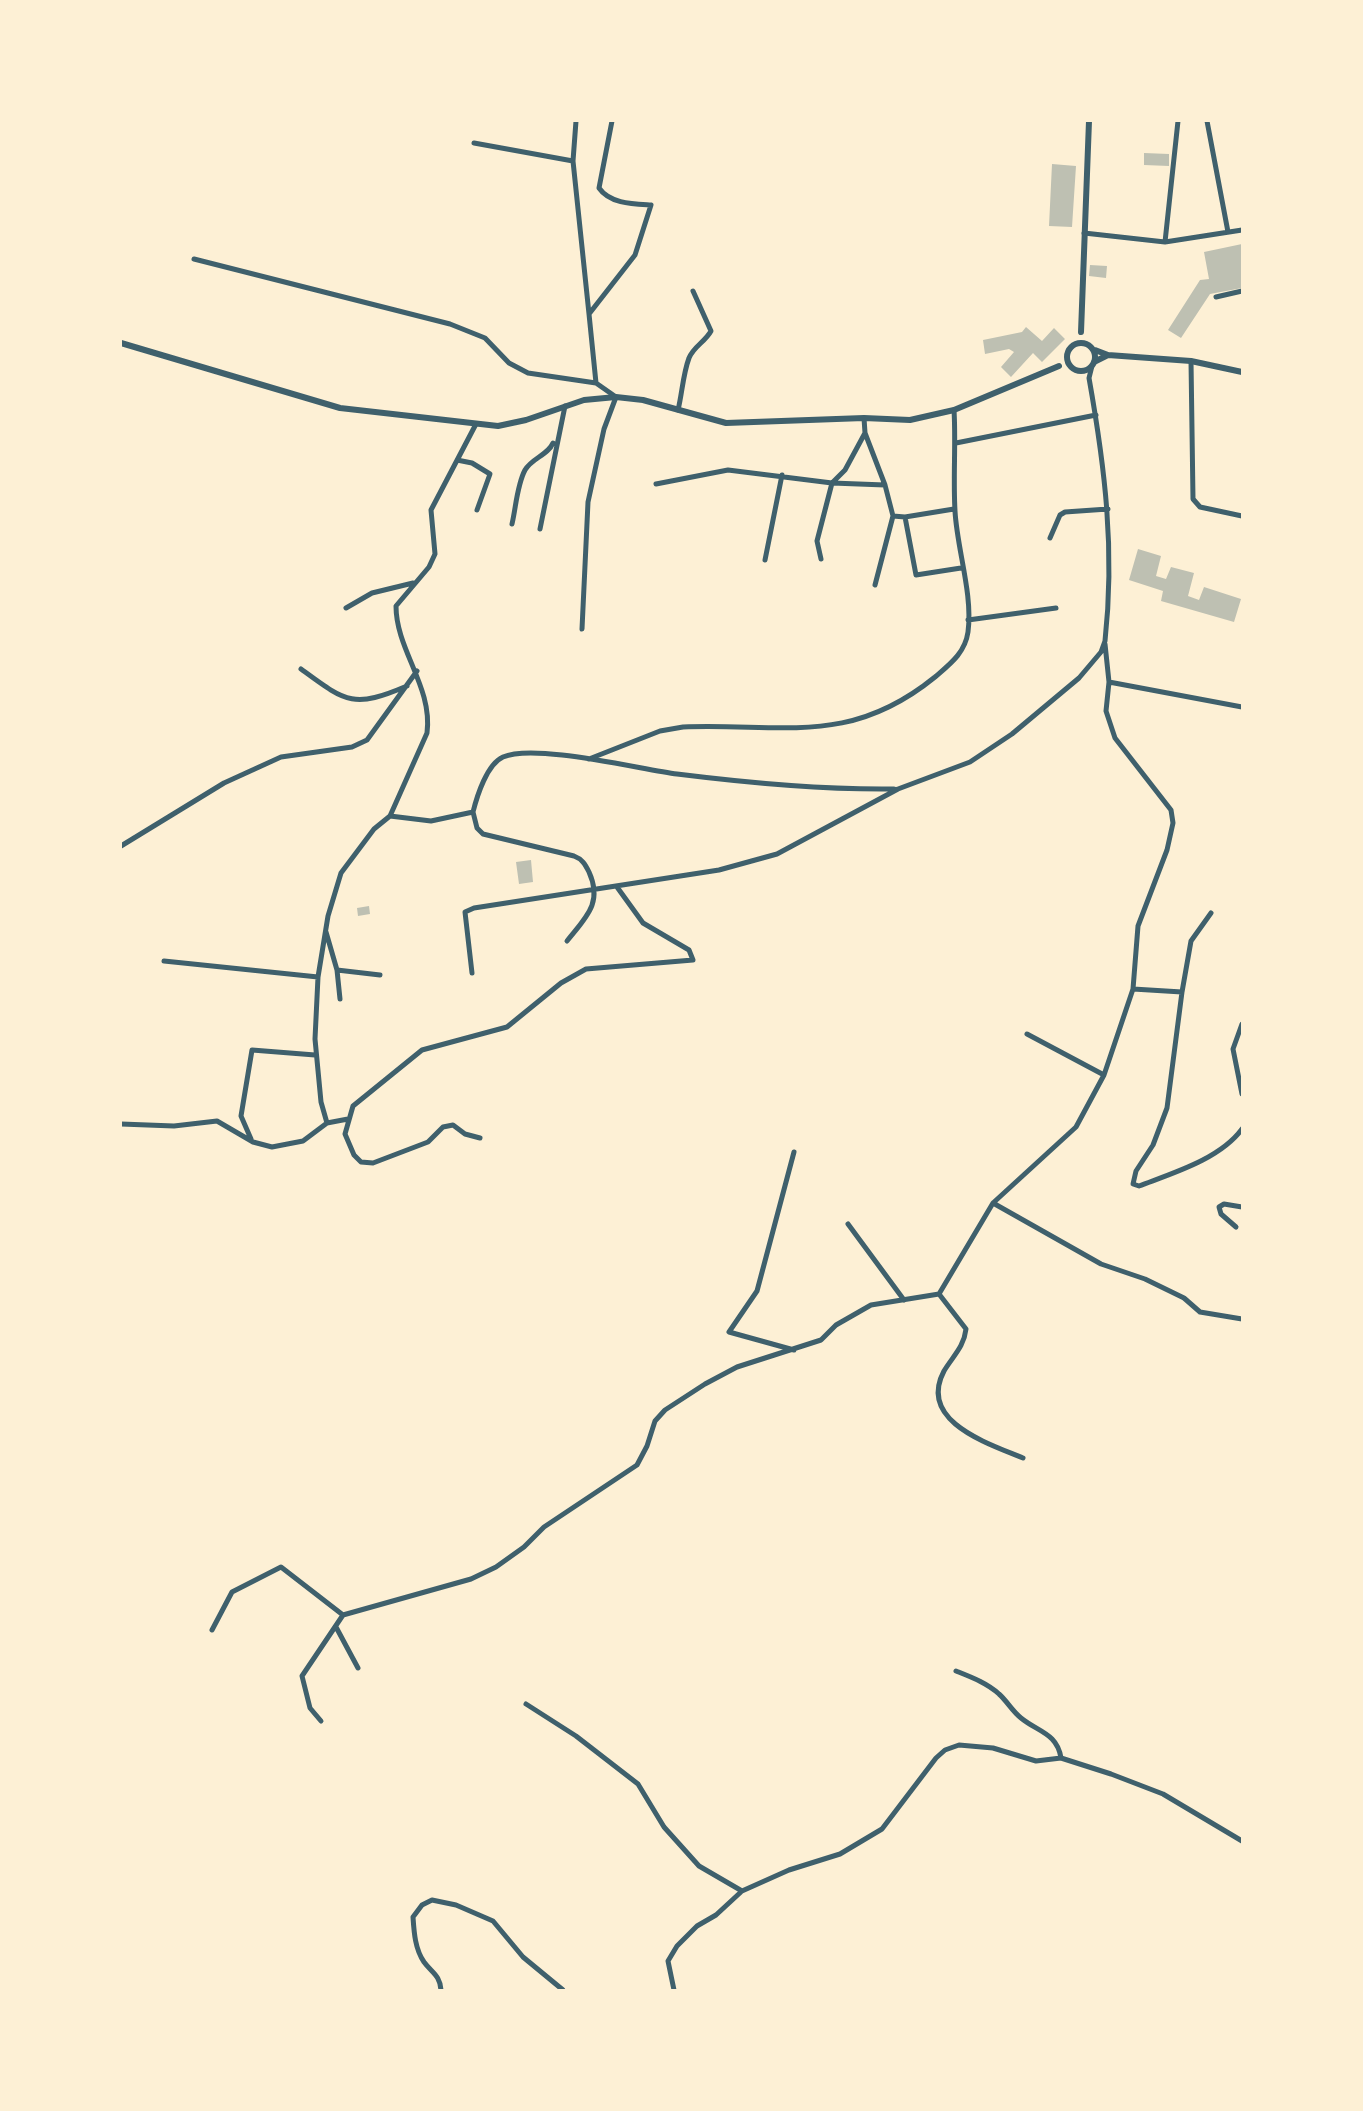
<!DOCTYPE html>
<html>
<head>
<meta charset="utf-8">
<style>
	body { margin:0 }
	#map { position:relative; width:1363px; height:2111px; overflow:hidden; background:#fdf0d5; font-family:Ubuntu,sans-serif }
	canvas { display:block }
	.frame { position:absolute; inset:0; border:122px solid #fdf0d5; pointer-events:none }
</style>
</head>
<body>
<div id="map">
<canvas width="1363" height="2111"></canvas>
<div class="frame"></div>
</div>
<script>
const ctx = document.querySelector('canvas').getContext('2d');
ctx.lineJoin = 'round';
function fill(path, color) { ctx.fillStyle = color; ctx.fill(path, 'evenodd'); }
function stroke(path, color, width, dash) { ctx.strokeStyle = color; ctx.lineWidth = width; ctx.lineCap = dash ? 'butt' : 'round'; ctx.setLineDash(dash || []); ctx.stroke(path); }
const building = new Path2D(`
	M1144 153 1169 154V166L1144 165Z
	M1052 164 1076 166 1072 227 1049 226Z
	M1242 244V288L1210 294 1181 338 1168 330 1200 280 1209 279 1204 252Z
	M1090 265 1107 266 1106 278 1089 276Z
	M1026 327 1042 341 1054 328 1065 339 1042 362 1033 353 1011 377 1001 367 1014 352 1009 349 985 354 983 340 1022 332Z
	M1138 549 1161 556 1156 576 1166 579 1171 567 1194 573 1188 596 1199 600 1204 587 1241 599 1234 622 1161 601 1163 591 1129 580Z
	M531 860 533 882 519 884 516 862Z
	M369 906 370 914 358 916 357 908Z`);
const minor = new Path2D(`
	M576 121 573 161 589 314
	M1207 121 1228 232
	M474 143 573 161
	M1084 233 1165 242 1242 230
	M1165 242 1178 121
	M194 259 450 324 485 338 509 363 528 373 596 383
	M1216 297 1242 291
	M1191 361 1193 499 1200 507 1242 516
	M678 410C682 394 683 374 689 358 694 346 705 342 711 331L693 291
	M956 443 1096 415
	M457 460 472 463 490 474 477 510
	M656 484 728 470 832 483 885 485 865 433 864 418
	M885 485 893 516 905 517
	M954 509 905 517 916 575 961 568
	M512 524C516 507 517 485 525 470 532 458 548 455 553 443
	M540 529 565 406
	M1050 538 1060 515 1065 512 1108 509
	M821 559 817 541 832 483 845 470 865 433
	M765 560 782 475
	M875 585 893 516
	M346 608 372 593 413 583
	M968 620 1056 608
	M582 629 588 502 604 429 616 397 596 383 589 314 635 255 651 205C634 204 610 204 599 188L612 121
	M301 669C346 702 353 709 407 686
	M1109 682 1242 707
	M589 759 660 731 683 727C783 723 849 747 935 677 950 664 965 653 968 632 973 594 957 549 955 511 953 477 956 443 954 410
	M473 812 477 828 483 834 574 856C582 859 585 864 589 872 603 903 586 917 567 941
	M390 816 431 821 473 812C477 796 487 764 503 757 534 743 639 769 677 774 749 783 821 790 894 789
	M121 846 224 783 281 757 352 747 367 740 417 671
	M326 932 337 970 340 999
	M164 961 318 977
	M337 970 380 975
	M472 973 465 912 474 908 719 870 777 854 898 789 970 762 1012 734 1079 678 1101 652 1105 641C1115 550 1105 468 1089 378L1092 366
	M1133 989 1182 992 1167 1108 1153 1145 1136 1171 1133 1184 1139 1186C1173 1173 1220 1159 1242 1129
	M1182 992 1191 941 1211 913
	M1242 1024 1233 1049 1242 1094
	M1027 1034 1104 1075
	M327 1123 321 1102 315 1039 318 977 328 916 341 873 374 829 390 816 427 733C433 687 396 650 396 606L429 567 435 554 431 510 476 424
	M121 1124 174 1126 217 1121 253 1142 272 1147 303 1141 327 1123 348 1119
	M480 1138 465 1134 453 1125 443 1127 428 1142 373 1163 361 1162 354 1155 345 1134 353 1106 422 1050 507 1027 561 983 586 969 693 960 689 950 643 923 617 887
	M251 1139 241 1116 252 1050 315 1055
	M794 1152 757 1291 729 1332 794 1350
	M993 1203 1101 1264 1145 1279 1184 1298 1200 1312 1242 1319
	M848 1224 904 1300
	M1236 1227 1221 1214 1219 1207 1224 1204 1242 1207
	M939 1294 993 1203 1076 1127 1104 1075 1133 989 1138 926 1167 850 1173 823 1171 810 1115 738 1106 711 1109 682 1105 644
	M939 1294 966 1329C964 1347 953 1356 944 1371 917 1422 990 1444 1023 1458
	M336 1627 358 1668
	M212 1630 232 1592 281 1567 343 1615
	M956 1671C971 1677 987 1683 999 1694 1007 1701 1012 1711 1021 1718 1038 1732 1057 1733 1061 1758
	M526 1704 576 1736 638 1784 664 1827 699 1866 742 1891
	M321 1721 310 1708 302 1676 343 1615 471 1579 496 1567 524 1547 544 1527 637 1465 647 1446 655 1421 665 1410 705 1384 737 1367 821 1340 836 1325 871 1305 939 1294
	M441 1990C440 1975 432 1973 424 1962 415 1949 414 1932 413 1917L422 1905 432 1900 456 1905 493 1921 523 1957 563 1990
	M674 1990 668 1961 677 1946 697 1926 716 1915 742 1891 789 1870 840 1854 882 1829 936 1758 945 1750 959 1745 993 1748 1036 1761 1061 1758 1111 1774 1163 1794 1242 1841`);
const tertiary = new Path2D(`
	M1081 332 1089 121
	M121 343 340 408 498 426 526 420 584 400 616 397 643 400 726 423 864 418 910 420 954 410 1059 366
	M1067 357a14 14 0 1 1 28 0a14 14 0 1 1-28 0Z
	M1108 355 1191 361 1242 372
	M1094 362 1108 355 1095 350`);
fill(building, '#bec0b2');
stroke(minor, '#3f606c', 5);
stroke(tertiary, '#3f606c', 6);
</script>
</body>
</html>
